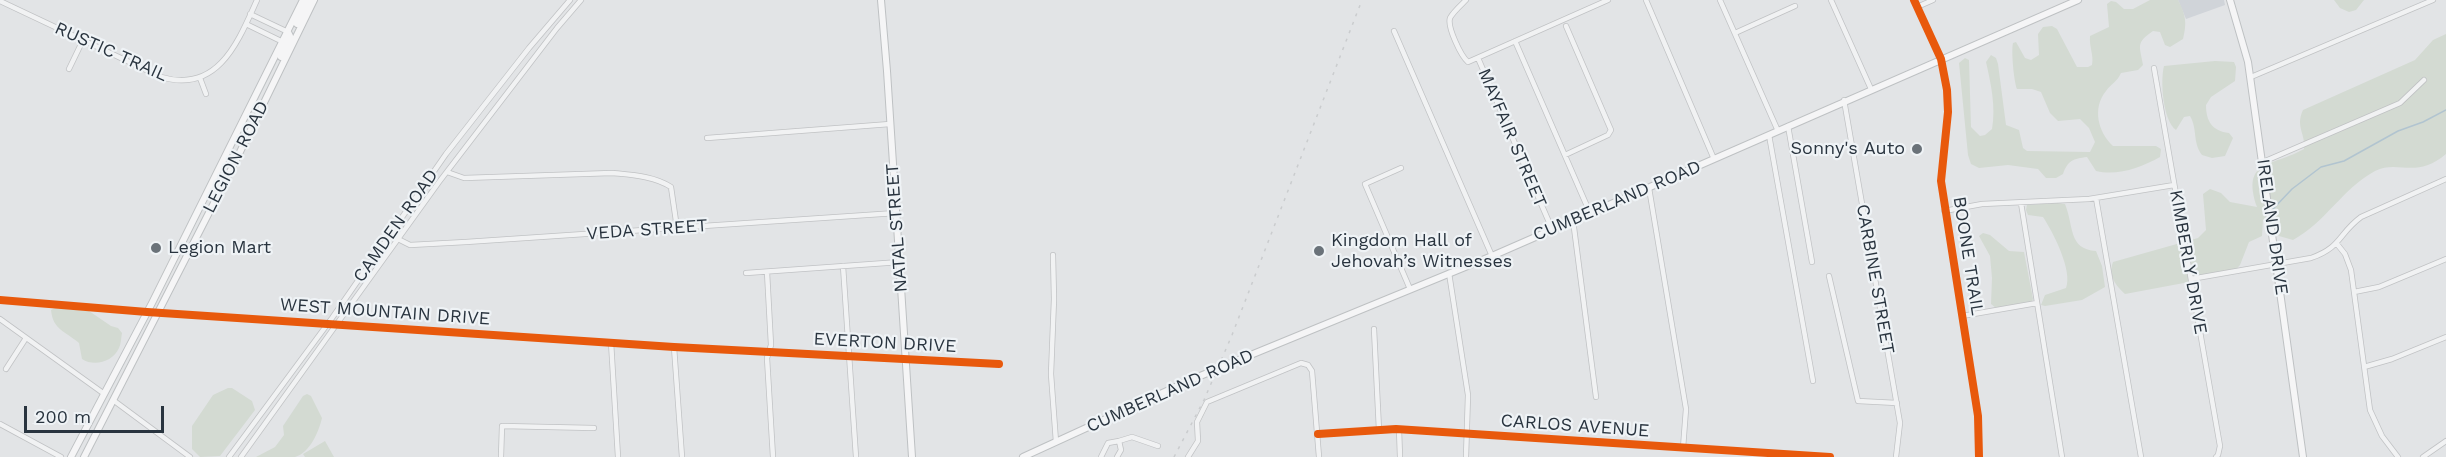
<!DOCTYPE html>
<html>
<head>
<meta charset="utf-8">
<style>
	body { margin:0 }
	#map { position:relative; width:2446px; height:457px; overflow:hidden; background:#e2e4e6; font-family:"Work Sans",sans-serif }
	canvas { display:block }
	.scale { position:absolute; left:24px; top:406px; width:140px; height:27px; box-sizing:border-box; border:3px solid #29343f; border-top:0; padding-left:8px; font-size:18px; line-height:21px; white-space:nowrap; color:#29343f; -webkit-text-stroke:4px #eff3f6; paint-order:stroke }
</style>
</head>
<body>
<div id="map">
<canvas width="2446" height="457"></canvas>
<div class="scale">200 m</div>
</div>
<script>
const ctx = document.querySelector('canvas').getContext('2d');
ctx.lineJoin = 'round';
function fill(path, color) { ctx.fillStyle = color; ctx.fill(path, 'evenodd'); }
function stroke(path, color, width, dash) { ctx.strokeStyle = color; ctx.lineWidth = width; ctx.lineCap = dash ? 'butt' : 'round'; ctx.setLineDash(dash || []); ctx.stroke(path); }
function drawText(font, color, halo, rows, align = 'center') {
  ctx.font = font + ' "Work Sans",sans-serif'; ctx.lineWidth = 4.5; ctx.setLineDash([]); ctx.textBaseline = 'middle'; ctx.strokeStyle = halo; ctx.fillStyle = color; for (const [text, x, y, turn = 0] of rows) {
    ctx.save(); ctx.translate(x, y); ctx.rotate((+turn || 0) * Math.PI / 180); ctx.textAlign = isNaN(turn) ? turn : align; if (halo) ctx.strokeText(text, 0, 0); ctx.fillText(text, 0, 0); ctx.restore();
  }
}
const built = new Path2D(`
	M2178 0H2224L2225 5 2186 19Z`);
const green = new Path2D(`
	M2150 0H2178C2186 15 2187 23 2183 39L2170 47 2165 45 2160 32 2153 31C2135 43 2140 46 2143 65L2138 70 2121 73C2117 82 2111 84 2106 91 2092 108 2098 132 2113 146H2156L2161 149 2160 157C2140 168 2118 176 2096 171L2087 157C2073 159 2068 160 2063 174L2056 178H2046L2038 169 2008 165 1979 168 1971 164 1968 155 1959 63 1965 58 1969 60 1971 127 1980 136 1985 135 1992 129C1996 107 1991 84 1986 62L1991 55 1996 58 1998 64 2006 125 2019 130 2023 148 2027 151 2090 152 2095 142 2089 128 2080 119 2058 121 2050 113 2041 92 2032 89H2017C2014 82 2011 51 2013 43L2016 42 2025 58 2031 60 2039 55 2038 34 2043 27 2052 26 2057 29 2077 67H2088L2092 65C2094 55 2089 47 2090 36L2109 27 2107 4 2111 1 2116 2 2124 9H2133Z
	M2334 0H2364L2356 10 2349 12 2340 8Z
	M2446 34V154C2415 180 2399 159 2375 171 2343 188 2325 223 2293 240L2279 236 2263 219 2262 236 2249 242 2240 265 2232 274 2125 294C2115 285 2108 275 2113 262L2198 238 2206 230 2203 194 2210 189 2221 193 2230 202 2257 207C2241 159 2272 167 2304 149 2306 134 2295 127 2303 110L2415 60 2433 40Z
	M2215 61 2234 62 2236 67 2235 81 2211 97 2206 105C2206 121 2212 131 2229 133L2233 138 2225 156 2212 158 2202 155C2192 141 2198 130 2190 116L2184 117 2176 130C2163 121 2160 81 2164 66Z
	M2057 203 2065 204C2074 226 2068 249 2096 251L2102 266 2105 287 2082 300 2045 306 2041 305 2045 295 2066 288C2073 271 2053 232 2043 217L2028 215 2026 210 2027 205Z
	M1983 233 1990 235 2009 251 2024 252 2033 299 2031 303 1996 308 1991 304 1992 278 1990 256 1979 236Z
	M55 308 89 311 111 326 118 328 122 333C121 338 121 344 119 348 113 362 94 367 82 359L79 343C65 331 53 330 51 310Z
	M228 388H232L252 401 255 410 220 456 200 457 192 449V426L213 395Z
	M307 394 311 396 322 418C319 431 310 453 295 457 284 457 268 457 256 457L275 447 284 435 283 426 303 396Z
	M325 441 334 457H305L303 454Z`);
const stream = new Path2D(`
	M2273 209 2292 189 2321 167 2344 161 2398 131 2423 122 2446 110`);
const minor = new Path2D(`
	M1466 0C1461 5 1453 12 1450 18 1447 27 1461 56 1468 62L1608 0
	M1646 0 1714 159
	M1720 0 1778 131
	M1831 0 1871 89
	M1914 0 1941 59 1947 90 1948 112 1941 181 1978 416 1979 457
	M0 1 161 77C218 94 238 42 257 0
	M1917 7 1933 0
	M250 14 288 32
	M246 24 283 42
	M1394 31 1492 256
	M1735 33 1795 6
	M1515 41 1590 213
	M1478 58 1552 229
	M2154 68 2220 446 2218 455 2216 457
	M69 69 83 40
	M2251 77 2433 0
	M200 78 206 94
	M1844 100 1900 423 1896 457
	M1788 126 1812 262
	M1769 135 1813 381
	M707 138 890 124
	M1565 155 1608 135 1611 130 1566 26
	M2263 162 2400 103 2424 80
	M1401 168 1365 184 1410 289
	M447 172 464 178 612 173C632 175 654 176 671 187L677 228
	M1649 188 1686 409 1683 448
	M2096 198 2141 457
	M2021 203 2062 457
	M1944 211 1982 204 2089 199 2174 185
	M1573 220 1596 397
	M398 239 410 245 466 242 896 213
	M2337 244 2345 254 2351 270 2370 410 2382 436 2398 457
	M1053 255 1054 299 1051 374 1056 442
	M843 266 856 457
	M767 272 771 345 767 358 773 457
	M746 273 900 262
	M1449 273 1468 395 1466 457
	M1829 276 1858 401 1897 403
	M2191 279 2311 258C2342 247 2338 234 2361 217L2446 179
	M2354 292 2379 287 2446 259
	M0 300 147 312 674 347 999 364
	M1962 316 2037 303
	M0 319 103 393
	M1374 329 1379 430
	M611 342 618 457
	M674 347 682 457
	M2364 367 2392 359 2446 337
	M6 369 26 338
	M113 400 190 457
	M0 424 61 457
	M1399 429 1400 457
	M1318 434 1396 429 1830 457
	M1119 441 1132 437 1158 446
	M229 457 332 318 446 154 529 48 570 0
	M241 457 439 182 557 28 581 0
	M501 457 502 426 594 428
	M1101 457 1108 443 1119 441 1121 450 1117 457
	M1188 457 1198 441 1197 422 1207 402 1301 363 1308 365 1312 371 1319 457
	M2423 457 2446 441`);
const major = new Path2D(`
	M881 0 887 71 912 457
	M2230 0 2248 62 2303 457
	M297 24 308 0
	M281 57 290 36 288 32
	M1236 361 1492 256 2078 0
	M71 457 152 303 303 0
	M84 457 239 154 314 0
	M1023 457 1193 379`);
const rail = new Path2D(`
	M1174 457 1204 400 1232 335 1362 0`);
const majorBridge = new Path2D(`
	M1193 379 1236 361`);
const cycleway = new Path2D(`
	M1914 0 1941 59 1947 90 1948 112 1941 181 1978 416 1979 457
	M0 300 147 312 674 347 999 364
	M1318 434 1396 429 1830 457`);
const markers = [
	[1917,149,6,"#6a7279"],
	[156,248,6,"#6a7279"],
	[1319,251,6,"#6a7279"]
];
const streetNames = [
	["RUSTIC TRAIL",111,52,24],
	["MAYFAIR STREET",1512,138,67],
	["LEGION ROAD",236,157,-63],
	["CUMBERLAND ROAD",1617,201,-23],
	["CAMDEN ROAD",396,226,-55],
	["IRELAND DRIVE",2272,227,82],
	["NATAL STREET",897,228,-94],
	["VEDA STREET",647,230,-4],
	["BOONE TRAIL",1968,256,81],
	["KIMBERLY DRIVE",2188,262,80],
	["CARBINE STREET",1875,279,80],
	["WEST MOUNTAIN DRIVE",385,312,4],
	["EVERTON DRIVE",885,343,3],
	["CUMBERLAND ROAD",1170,391,-24],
	["CARLOS AVENUE",1575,426,4]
];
const poiNames = [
	["Sonny's Auto",1905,149,"right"],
	["Kingdom Hall of",1331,241],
	["Jehovah’s Witnesses",1331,262],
	["Legion Mart",168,248]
];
fill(built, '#d0d4d9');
fill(green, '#d3dad2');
stroke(stream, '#b1c4d0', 1.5);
stroke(minor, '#c0c2c4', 6);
stroke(major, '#bec1c3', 8);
stroke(minor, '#f1f2f3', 4.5);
stroke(major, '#f5f5f6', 6);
stroke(rail, '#caccce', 1.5, [3, 6]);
stroke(majorBridge, '#bec1c3', 8, []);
stroke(majorBridge, '#f5f5f6', 6);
stroke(cycleway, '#e8590c', 8);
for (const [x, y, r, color] of markers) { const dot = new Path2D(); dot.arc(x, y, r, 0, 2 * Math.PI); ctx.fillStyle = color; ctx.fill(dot); stroke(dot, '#eff3f6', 2); }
drawText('18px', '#29343f', '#eff3f6', streetNames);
drawText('18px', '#29343f', '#eff3f6', poiNames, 'left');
</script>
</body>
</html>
